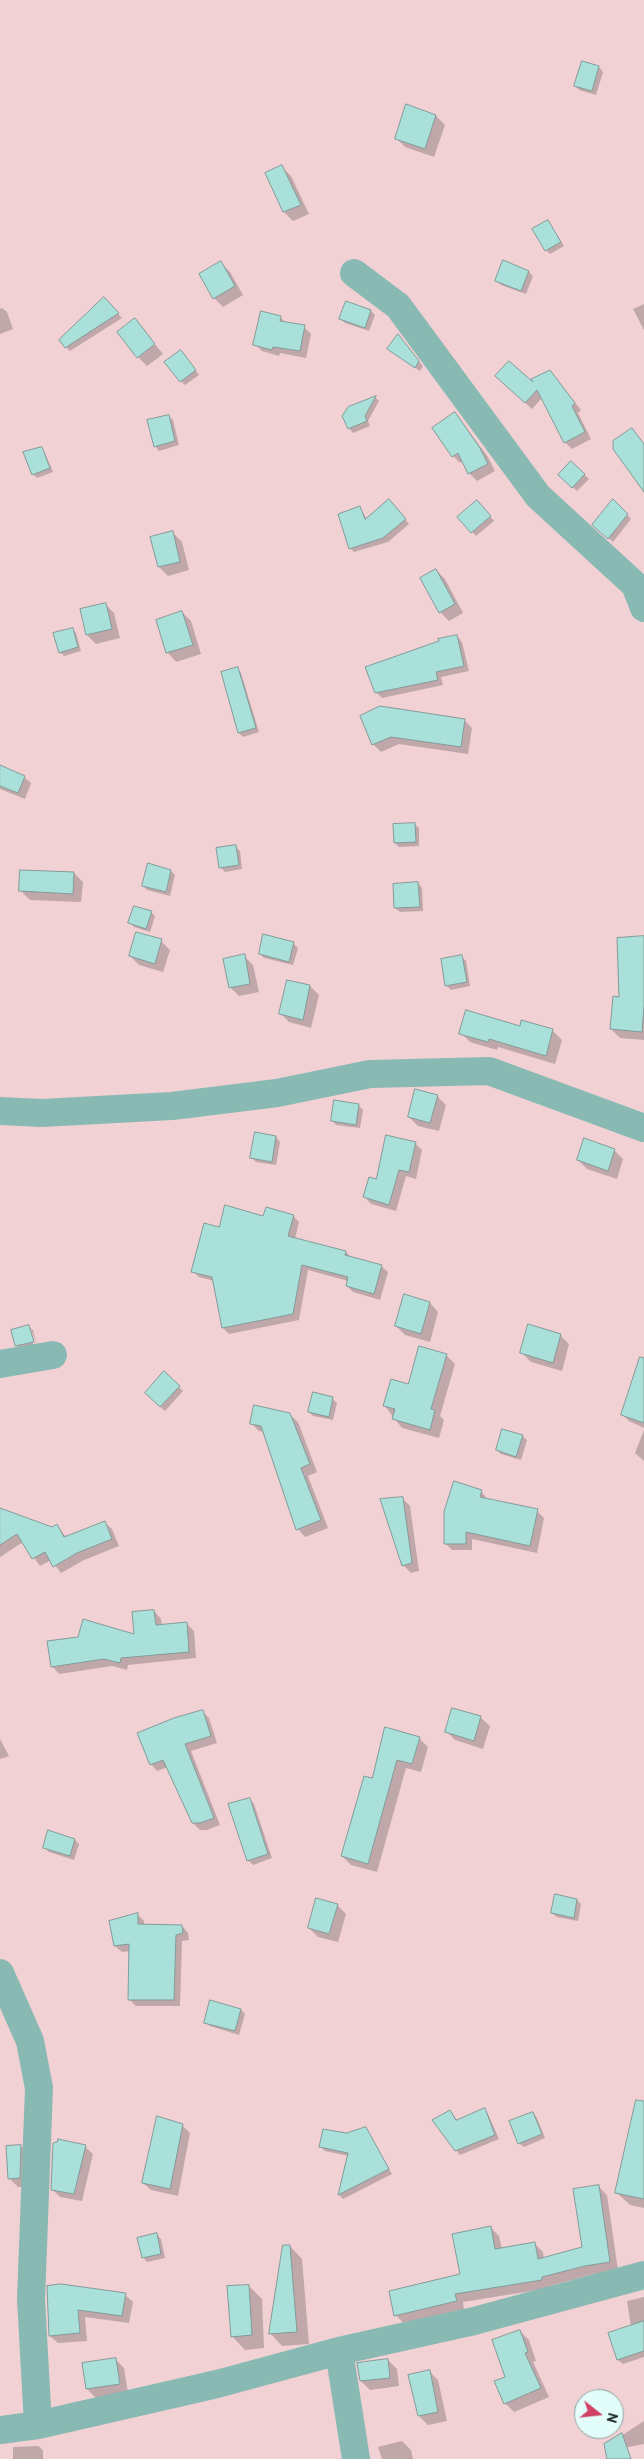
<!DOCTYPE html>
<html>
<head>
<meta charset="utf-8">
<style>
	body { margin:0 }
	#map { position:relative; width:644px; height:2459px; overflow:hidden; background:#e2fdfa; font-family:"PT Sans",sans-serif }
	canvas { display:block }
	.north { position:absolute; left:574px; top:2389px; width:50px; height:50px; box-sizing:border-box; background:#e2fdfa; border:1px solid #90a3a1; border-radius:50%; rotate:106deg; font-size:14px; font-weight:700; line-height:20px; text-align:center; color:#141d1c }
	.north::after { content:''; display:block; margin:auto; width:18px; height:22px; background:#d04164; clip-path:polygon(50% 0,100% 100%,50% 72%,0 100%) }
</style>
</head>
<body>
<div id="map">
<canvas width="644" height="2459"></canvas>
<div class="north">N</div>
</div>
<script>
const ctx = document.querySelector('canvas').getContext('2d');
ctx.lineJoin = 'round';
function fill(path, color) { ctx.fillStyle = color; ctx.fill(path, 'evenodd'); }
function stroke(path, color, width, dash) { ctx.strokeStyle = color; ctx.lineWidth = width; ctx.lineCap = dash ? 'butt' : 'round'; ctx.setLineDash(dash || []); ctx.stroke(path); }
const green = new Path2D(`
	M0 0H644V2459H0ZM584 2399H614V2429H584Z`);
const shadow = new Path2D(`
	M599 67 603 72 596 95 579 90 575 86Z
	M436 116 445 125 434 157 405 147 396 138Z
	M282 167 291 176 309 214 293 221 284 212 267 174Z
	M548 221 564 246 550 254 546 250Z
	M221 263 230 272 243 295 223 307 214 298Z
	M529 272 533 276 526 294 501 285 496 281Z
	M104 299 122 318 70 351 66 347Z
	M644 304V330L633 309Z
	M2 308 7 312 13 329 0 334V309Z
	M371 311 375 315 369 331 345 323 341 319Z
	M280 317 286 323 304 327 311 334 306 358 280 353 279 356 262 351 255 344Z
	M135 320 163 354 147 366 138 357Z
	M398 335 423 366 420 371 393 353Z
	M181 351 199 375 185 385 181 381Z
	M550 372 581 410 578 413 591 439 572 449 565 442 542 398 532 409 504 383 536 387Z
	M375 397 379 401 368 421 370 426 353 433 349 428V408Z
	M455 413 488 457 495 471 477 481 469 473 463 461 460 463 453 456Z
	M169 416 173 420 179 445 159 451 155 446Z
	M41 448 45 453 53 472 37 478 33 474Z
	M571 462 589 479 577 491 560 475Z
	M613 501 631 519 613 542 594 525Z
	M394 505 409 524 388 542 354 552 350 548 360 508 367 519Z
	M481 506 494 521 476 536 459 517Z
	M173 533 182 542 189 570 168 576 159 567Z
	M436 570 445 579 463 613 449 621 440 612Z
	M105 604 114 613 120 638 96 644 87 635Z
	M182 612 191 621 201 654 176 662 168 653 157 620Z
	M72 629 76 633 81 651 64 656 60 652Z
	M457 636 462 642 469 671 441 677 443 685 382 698 376 692 440 642Z
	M237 668 241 673 259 732 243 737 239 733 222 673Z
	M361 716 464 720 472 728 468 754 399 744 381 752 373 744Z
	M0 767 24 777 31 783 25 799 0 789Z
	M414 824 419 828V846L399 847 395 843Z
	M236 847 240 851 242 869 225 872 220 867Z
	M171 871 175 875 170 896 147 890 143 886Z
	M74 873 83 882 81 902 30 900 21 891Z
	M418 883 422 888 423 911 400 912 395 908Z
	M151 912 155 916 150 932 134 927 130 923Z
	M644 938V1040L620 1038 611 1029 620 998Z
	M161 941 170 950 163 972 139 965 130 956Z
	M293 943 298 948 293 965 264 958 260 954Z
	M244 956 253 965 259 992 239 996 230 987Z
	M462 957 466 961 470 986 451 990 447 986Z
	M288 981 310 986 319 995 311 1028 289 1022 280 1013Z
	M522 1022 553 1031 562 1040 555 1064 498 1047 497 1050 470 1042 461 1033 521 1027Z
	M437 1096 446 1105 439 1131 418 1126 409 1117Z
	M358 1105 363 1110 360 1128 336 1125 332 1120Z
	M276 1137 280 1142 276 1165 256 1162 251 1157Z
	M415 1143 422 1150 416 1179 406 1176 396 1211 371 1204 364 1196 377 1180Z
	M614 1150 623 1159 617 1179 587 1169 578 1160Z
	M293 1216 299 1222 295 1239 346 1252 351 1257 381 1266 388 1272 380 1300 353 1292 347 1286 348 1281 308 1270 299 1320 229 1334 223 1328 214 1281 199 1277 193 1271 264 1217Z
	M430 1303 438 1312 430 1342 405 1335 396 1326Z
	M28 1326 33 1330 37 1346 31 1329H29L34 1347 20 1349 16 1345Z
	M560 1335 569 1344 562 1371 531 1362 522 1353Z
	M446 1355 455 1364 440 1416 444 1420 439 1438 402 1428 384 1405Z
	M164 1373 183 1391 165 1411 146 1393Z
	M644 1396V1428L629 1421 623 1415Z
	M332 1398 337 1403 333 1420 313 1416 309 1412Z
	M289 1414 298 1422 317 1472 308 1476 328 1528 305 1537 298 1529 264 1432 259 1431 251 1423Z
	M644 1430V1461L635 1453Z
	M522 1436 527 1440 521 1460 501 1454 497 1450Z
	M481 1491 488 1500 537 1511 544 1518 537 1553 472 1539V1550H452L445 1543Z
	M402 1498 410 1506 419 1571 411 1573 403 1565Z
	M0 1509 52 1528 57 1525 66 1537 104 1522 112 1529 119 1546 84 1560 61 1573 51 1560 40 1566 23 1542 0 1557Z
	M154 1611 161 1619 162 1626 186 1623 194 1631 196 1658 128 1665 127 1670 112 1666 59 1674 52 1666 135 1635Z
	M202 1711 209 1718 217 1743 191 1751 220 1825 207 1830H200L193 1823 168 1767 157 1771 151 1764Z
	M481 1718 490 1726 483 1749 455 1740 446 1731Z
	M0 1730V1739L9 1756 0 1759Z
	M419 1738 428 1747 421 1772 406 1768 377 1872 351 1865 342 1856 372 1779Z
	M249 1799 254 1804 272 1858 253 1865 248 1860Z
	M75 1840 79 1844 74 1860 49 1852 44 1847Z
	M577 1900 581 1904 578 1921 557 1917 552 1913Z
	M337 1905 346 1914 338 1942 318 1937 309 1928Z
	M138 1915 144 1921V1925L182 1926 188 1933 189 1940 182 1941 180 2006H136L129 1999 131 1951 122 1952 115 1946 111 1922Z
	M241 2010 245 2014 239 2035 210 2026 205 2022Z
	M484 2110 488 2114 499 2139 460 2155 456 2150 450 2111 457 2120Z
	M533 2113 537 2118 545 2138 524 2147 519 2143Z
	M644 2118V2208L630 2205 616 2192Z
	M182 2125 190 2133 178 2196 151 2190 143 2183Z
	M366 2128 392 2174 343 2199 339 2195 349 2156 325 2151 320 2146Z
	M21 2146 30 2155 28 2187H18L9 2178Z
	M85 2147 93 2154 82 2201 60 2197 52 2189Z
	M598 2186 607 2195 618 2270 594 2274 549 2286 550 2288 463 2302 464 2310 404 2324 396 2315 461 2275 491 2228 499 2236 502 2249 534 2243 543 2252 544 2259 584 2248Z
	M157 2235 161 2239 165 2258 147 2262 143 2257Z
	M290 2246 302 2259 309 2344 282 2346 270 2333Z
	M249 2286 262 2299 264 2348 245 2350 232 2336Z
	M48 2287 125 2295 133 2302 129 2323 85 2317 87 2341 58 2343 50 2336Z
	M644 2297V2357L623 2364 618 2360 610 2334 631 2327 627 2301Z
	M520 2331 529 2340 536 2361 533 2362 549 2397 514 2412 505 2403Z
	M115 2359 124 2368 128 2393 96 2398 87 2389Z
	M388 2360 397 2369 399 2386 370 2390 361 2381Z
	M429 2371 438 2380 447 2421 428 2425 419 2416Z
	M644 2421V2444L608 2451 604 2447Z
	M402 2441 411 2450 413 2459H382L378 2447Z
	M38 2446 43 2450V2459H13V2447Z`);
const building = new Path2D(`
	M582 61 599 66 592 91 574 86Z
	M406 104 436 115 425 149 395 139Z
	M282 165 301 205 283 212 265 173Z
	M548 220 561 242 545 251 532 229Z
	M503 260 529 271 521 291 495 281Z
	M221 261 235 286 213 299 199 274Z
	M104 297 119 313 65 348 59 340Z
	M346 301 371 310 365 328 339 319Z
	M261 311 281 316 280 321 305 325 300 351 273 347 272 350 253 345Z
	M135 318 155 344 137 358 117 332Z
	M398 334 419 361 415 368 387 349Z
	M181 350 196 370 180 382 164 362Z
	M509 361 533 382 531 379 550 370 575 403 572 406 585 432 564 443 537 390 525 403 495 376Z
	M376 396 365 416 367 421 348 429 342 416 348 407Z
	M455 412 480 448 488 464 468 474 458 453 452 457 432 428Z
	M169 415 175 441 154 447 147 420Z
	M632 428 644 444V492L613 449V441Z
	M42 447 50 468 32 475 23 452Z
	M571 461 585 474 572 488 558 475Z
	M389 499 406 519 383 538 349 549 338 514 360 506 365 519Z
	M613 499 628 514 608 539 592 525Z
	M477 500 491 516 471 533 457 517Z
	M173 531 180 562 158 567 150 537Z
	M436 569 455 604 439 613 420 578Z
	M106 603 112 629 86 635 80 609Z
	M182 611 193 645 166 653 156 620Z
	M73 628 78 647 59 653 53 633Z
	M457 635 464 666 436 672 438 680 375 693 365 667 439 641 438 639Z
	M238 667 256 728 238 733 221 672Z
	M380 706 465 719 461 747 391 737 372 745 360 716Z
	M0 765 25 776 18 793 0 786Z
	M415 823 416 842 394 843 393 824Z
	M236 845 239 865 219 868 216 848Z
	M148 863 171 870 166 892 142 886Z
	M20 870 74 872 73 894 19 891Z
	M418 882 420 907 394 908 393 884Z
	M134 906 152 911 146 929 128 923Z
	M136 932 162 939 155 964 129 956Z
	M263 934 294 942 289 962 259 954Z
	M644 936V1006L642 1032 610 1029 613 996 619 997 617 938Z
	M245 954 250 984 229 988 223 959Z
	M462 955 467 982 445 986 441 959Z
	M287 980 310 985 303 1020 279 1014Z
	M466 1010 520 1026 521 1020 553 1029 546 1056 489 1039 488 1042 459 1034Z
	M415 1089 438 1095 430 1123 408 1117Z
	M334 1100 359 1104 356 1125 331 1121Z
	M255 1132 276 1136 272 1162 250 1158Z
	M386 1135 416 1142 409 1172 399 1170 389 1205 363 1197 369 1177 376 1179Z
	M584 1138 615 1149 608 1171 577 1160Z
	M225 1205 263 1216 266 1207 294 1215 288 1236 346 1251 345 1255 382 1265 374 1294 346 1286 348 1277 302 1265 293 1314 222 1328 212 1277 191 1272 204 1223 219 1227Z
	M404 1294 430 1302 421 1334 395 1326Z
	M528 1324 561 1334 553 1363 520 1353Z
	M29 1325 34 1342 15 1346 11 1330Z
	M419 1346 447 1354 431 1409 435 1410 430 1430 392 1419 395 1409 383 1406 391 1379 408 1384Z
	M640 1357 644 1358V1423L621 1415Z
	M164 1371 180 1386 160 1407 145 1393Z
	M313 1392 333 1397 329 1417 308 1412Z
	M254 1405 290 1413 310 1464 301 1468 321 1520 296 1530 261 1426 250 1424Z
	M502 1429 523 1435 516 1457 496 1450Z
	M454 1481 482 1490 480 1497 538 1509 530 1546 466 1532V1544H444V1512Z
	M403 1497 412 1563 402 1566 380 1499Z
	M0 1508 52 1527 57 1524 64 1537 105 1521 112 1539 77 1553 53 1567 45 1552 32 1559 17 1534 0 1545Z
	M154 1610 156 1625 187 1622 189 1652 121 1658 120 1663 104 1659 51 1667 47 1641 78 1637 83 1619 134 1634 132 1612Z
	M452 1708 481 1716 474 1741 445 1732Z
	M203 1710 211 1736 185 1744 214 1818 200 1823H192L163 1760 150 1765 137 1733 174 1718Z
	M385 1727 420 1737 412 1764 397 1760 368 1864 341 1856 364 1776 372 1778Z
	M250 1798 268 1854 247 1861 228 1804Z
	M48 1830 75 1839 70 1856 43 1848Z
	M555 1894 577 1899 574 1918 551 1913Z
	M316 1898 338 1904 329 1934 308 1928Z
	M138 1913V1924L182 1925 183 1933 176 1935 174 2000H128L129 1944 114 1946 109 1921Z
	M210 2000 241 2009 235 2031 204 2023Z
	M636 2100 644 2101V2199L615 2193Z
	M485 2108 495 2135 455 2151 432 2120 450 2110 456 2120Z
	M533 2112 542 2134 518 2144 509 2121Z
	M157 2116 183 2124 170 2189 142 2183Z
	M366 2127 389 2169 338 2195 348 2153 319 2147 323 2129 346 2133Z
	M58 2139 86 2145 74 2194 51 2190 53 2143 57 2142Z
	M21 2145 20 2178 8 2179 6 2146Z
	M599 2185 610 2262 585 2266 542 2277V2280L455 2294 457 2301 394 2316 389 2291 460 2274 452 2234 491 2226 495 2249 535 2242 538 2259 582 2247 573 2189Z
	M157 2233 161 2254 142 2258 137 2238Z
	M283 2245H290L297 2332 269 2334Z
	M61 2284 126 2293 122 2316 78 2310 80 2333 49 2336 47 2286Z
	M249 2285 252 2335 231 2337 227 2286Z
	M644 2321V2351L617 2360 608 2333Z
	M520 2330 528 2352 525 2353 541 2388 504 2404 494 2381 505 2377 492 2340Z
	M116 2358 120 2384 86 2389 82 2363Z
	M388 2359 390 2378 360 2381 357 2363Z
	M430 2370 438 2412 418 2416 408 2375Z
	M622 2433 631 2459H607L604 2444Z`);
const minor = new Path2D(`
	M354 273 398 306 538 496 635 585 644 608
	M0 1111 42 1113 172 1106 277 1093 370 1074 489 1071 644 1128
	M0 1364 53 1355
	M0 1973 30 2041 39 2088 31 2299 38 2425
	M339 2351 356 2459
	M0 2430 38 2425 217 2384 339 2351 474 2321 644 2275`);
fill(green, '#f1d1d4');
fill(shadow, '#0003');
fill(building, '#aae0da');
stroke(building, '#839c99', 1);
stroke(minor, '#88b9b3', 28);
</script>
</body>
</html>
